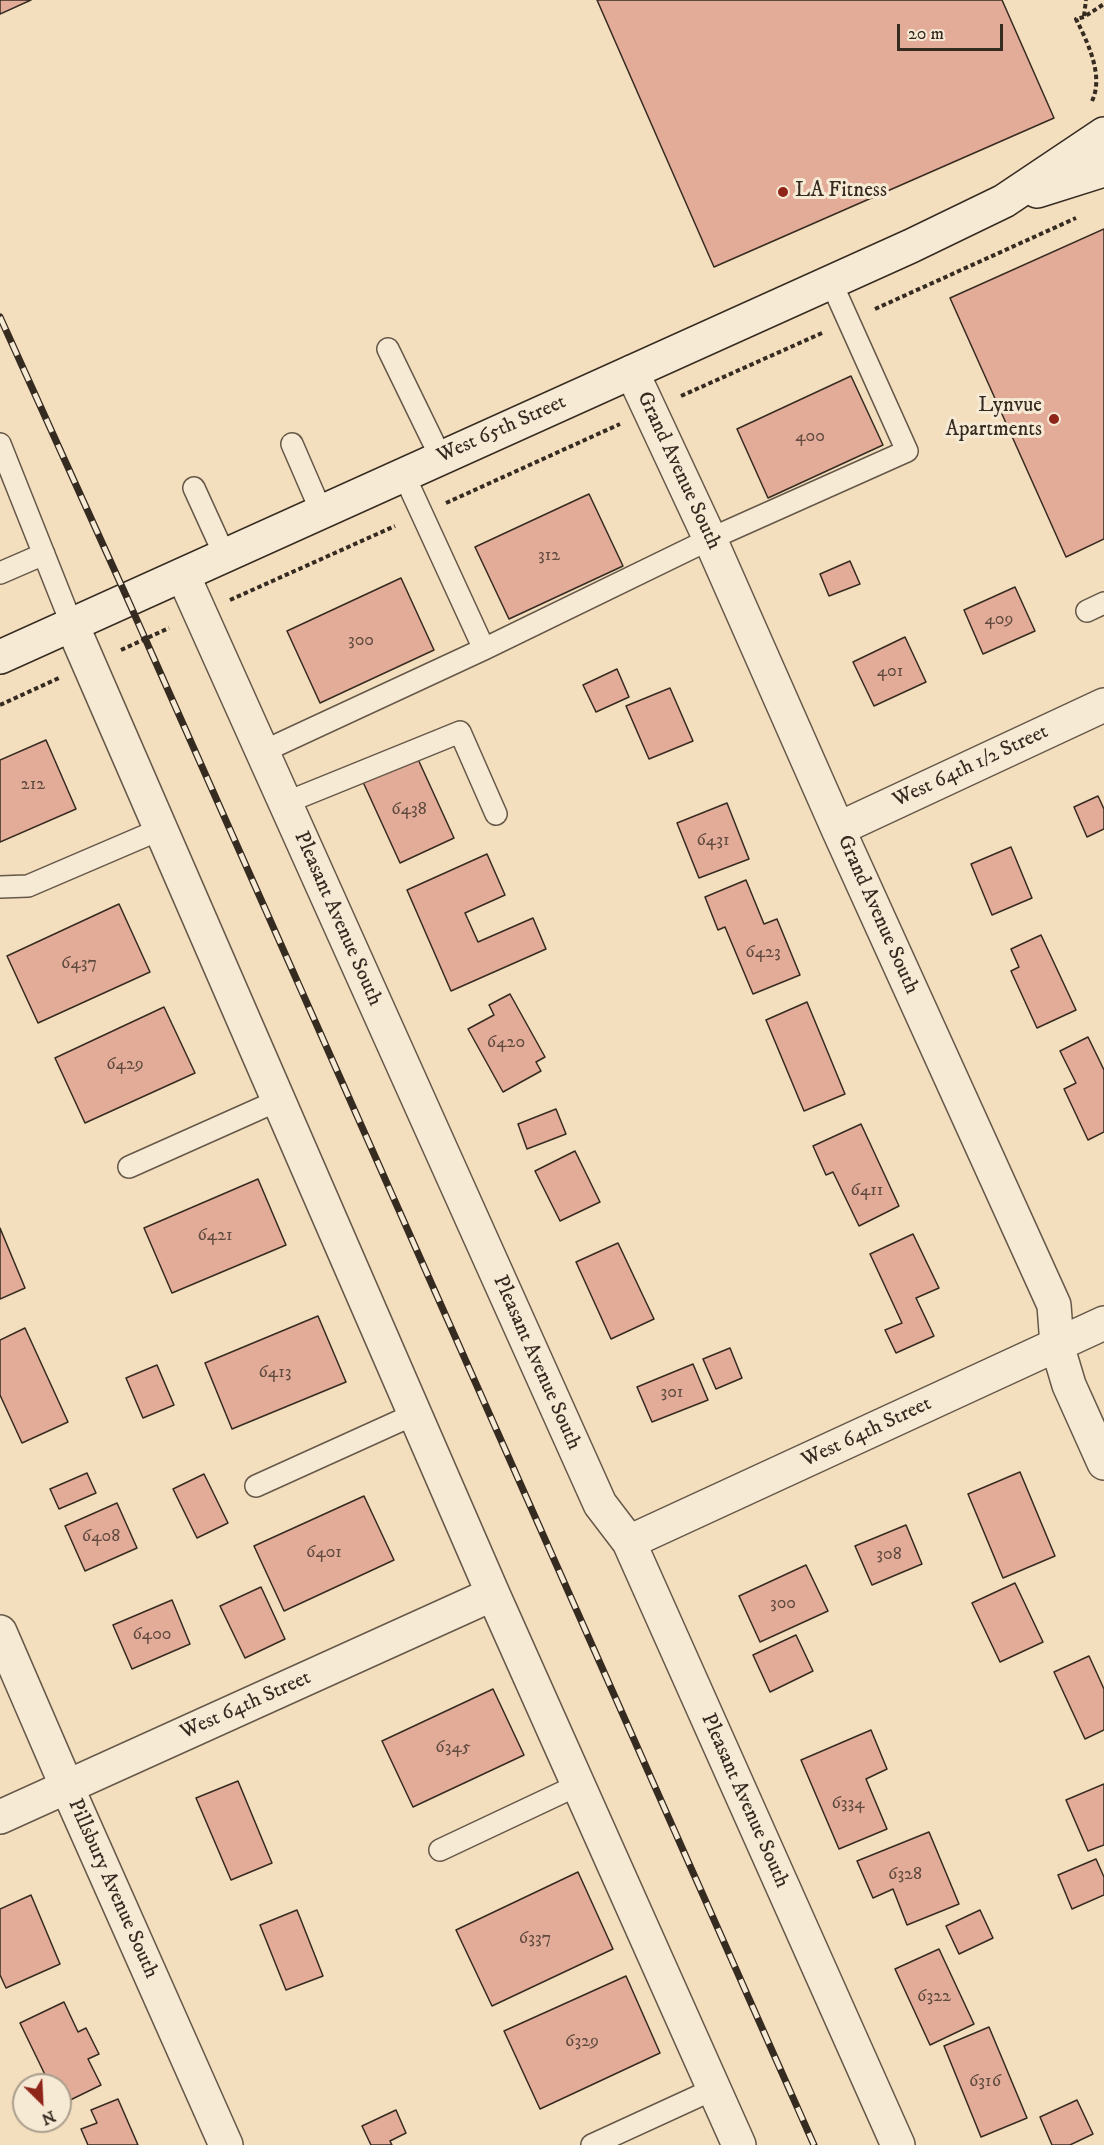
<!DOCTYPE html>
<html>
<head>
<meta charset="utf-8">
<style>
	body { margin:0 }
	#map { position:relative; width:1104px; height:2145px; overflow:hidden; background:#f3debe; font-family:"IM FELL DW Pica",serif }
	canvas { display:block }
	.north { position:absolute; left:12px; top:2073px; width:60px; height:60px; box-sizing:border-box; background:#f7ead5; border:2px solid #aa9e8d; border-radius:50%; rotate:156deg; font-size:16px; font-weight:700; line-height:24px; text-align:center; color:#362b21 }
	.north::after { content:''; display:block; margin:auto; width:21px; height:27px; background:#8f2418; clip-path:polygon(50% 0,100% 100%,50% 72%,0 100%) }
	.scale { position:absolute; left:897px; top:24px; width:106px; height:27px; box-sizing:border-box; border:3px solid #362b21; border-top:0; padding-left:8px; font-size:18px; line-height:21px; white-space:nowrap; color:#362b21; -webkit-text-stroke:4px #f7ead5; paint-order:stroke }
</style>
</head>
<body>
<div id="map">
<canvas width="1104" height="2145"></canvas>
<div class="north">N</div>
<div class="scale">20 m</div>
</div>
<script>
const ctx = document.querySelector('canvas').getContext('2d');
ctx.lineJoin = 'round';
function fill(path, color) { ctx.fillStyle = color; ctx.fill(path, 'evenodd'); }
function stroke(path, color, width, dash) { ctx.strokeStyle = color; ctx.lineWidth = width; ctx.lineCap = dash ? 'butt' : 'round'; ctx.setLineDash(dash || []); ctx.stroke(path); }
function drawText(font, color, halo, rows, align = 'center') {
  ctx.font = font + ' "IM FELL DW Pica",serif'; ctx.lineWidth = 6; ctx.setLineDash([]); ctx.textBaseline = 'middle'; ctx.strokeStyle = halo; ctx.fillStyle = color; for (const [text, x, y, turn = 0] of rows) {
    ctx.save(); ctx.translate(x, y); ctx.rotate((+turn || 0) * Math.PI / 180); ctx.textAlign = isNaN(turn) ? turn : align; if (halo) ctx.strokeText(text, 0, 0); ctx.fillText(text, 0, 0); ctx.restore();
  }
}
const building = new Path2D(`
	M0 0H31L0 14Z
	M597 0H1002L1054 118 714 267Z
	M1104 229V539L1066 557 950 298Z
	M851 376 883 445 768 498 737 429Z
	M589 494 623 566 509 619 475 547Z
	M850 561 860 584 829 596 820 574Z
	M401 578 434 650 320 703 287 631Z
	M1015 587 1035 631 983 654 964 610Z
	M905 637 926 682 874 706 853 662Z
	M617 669 629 697 596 712 583 685Z
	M670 688 693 741 649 759 626 706Z
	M46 740 76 809 0 842V760Z
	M417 757 454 838 400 863 363 782Z
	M1098 796 1104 809V829L1087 837 1074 807Z
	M727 803 749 859 699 878 677 823Z
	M1011 847 1032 898 992 915 971 864Z
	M487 854 505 895 465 913 478 942 533 918 546 949 451 991 407 890Z
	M746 880 764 924 777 919 800 975 753 994 725 927 718 930 705 897Z
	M119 904 150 972 38 1023 7 956Z
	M1041 935 1076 1010 1037 1028 1011 971 1019 967 1011 949Z
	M510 994 545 1057 536 1062 541 1071 503 1092 468 1029 494 1015 489 1005Z
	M807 1002 845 1094 804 1111 766 1020Z
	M164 1007 195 1073 85 1123 55 1058Z
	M1088 1037 1104 1070V1132L1088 1140 1064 1089 1076 1083 1060 1051Z
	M556 1109 566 1134 527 1149 518 1124Z
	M861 1124 899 1206 859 1226 833 1172 826 1175 813 1146Z
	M575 1151 600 1202 560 1221 535 1171Z
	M258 1179 286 1245 172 1293 144 1228Z
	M0 1228 25 1288 0 1299Z
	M913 1234 939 1288 916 1298 934 1336 896 1353 885 1330 902 1323 870 1254Z
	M618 1243 654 1319 611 1339 576 1262Z
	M318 1316 346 1382 232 1429 205 1363Z
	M25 1328 68 1422 22 1443 0 1395V1340Z
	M730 1348 742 1378 716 1389 703 1359Z
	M693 1364 708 1400 652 1422 637 1387Z
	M157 1365 174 1405 143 1418 126 1378Z
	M1020 1472 1055 1556 1003 1578 968 1494Z
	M87 1473 96 1493 59 1509 50 1489Z
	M204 1474 228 1523 197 1538 173 1489Z
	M364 1496 394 1560 284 1611 254 1546Z
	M117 1503 137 1548 85 1571 65 1526Z
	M906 1525 922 1564 872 1585 855 1546Z
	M806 1565 828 1611 760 1642 739 1596Z
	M1015 1583 1043 1642 1000 1662 972 1603Z
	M261 1587 285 1639 245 1658 220 1606Z
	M172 1600 190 1644 132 1669 113 1625Z
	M796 1635 813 1671 770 1692 753 1655Z
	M1089 1656 1104 1689V1730L1085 1739 1054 1672Z
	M493 1689 524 1755 413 1807 382 1741Z
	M871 1730 887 1769 866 1779 887 1829 839 1849 801 1760Z
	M238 1781 272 1863 231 1880 196 1798Z
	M1104 1784V1845L1088 1851 1066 1800Z
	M929 1832 959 1904 907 1925 893 1889 873 1898 857 1861Z
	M1096 1859 1104 1877V1895L1072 1909 1058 1875Z
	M578 1872 613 1949 492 2006 456 1930Z
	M31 1895 60 1964 6 1988 0 1975V1909Z
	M297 1910 323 1976 286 1990 260 1925Z
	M980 1910 993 1938 959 1954 946 1926Z
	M939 1949 974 2024 930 2045 895 1969Z
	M626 1976 660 2053 540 2109 504 2031Z
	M64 2002 78 2032 86 2028 99 2054 88 2059 101 2085 60 2105V2085H50L20 2023Z
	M989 2027 1027 2118 981 2137 944 2046Z
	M118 2099 138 2145H88L81 2129 97 2123 91 2110Z
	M1077 2100 1093 2134 1070 2145H1052L1040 2117Z
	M396 2110 406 2133 390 2141 392 2145H371L362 2126Z`);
const path = new Path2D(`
	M1084 16 1086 0
	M1092 101C1104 76 1088 43 1076 19L1084 17 1104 4
	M875 309 1076 218
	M681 396 822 333
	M446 503 620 424
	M230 600 395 526
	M121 650 169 628
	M0 705 59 678`);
const lane = new Path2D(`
	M388 349 441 458
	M0 444 72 625
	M292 444 321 511
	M404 475 484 649
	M194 488 225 556
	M0 573 44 554
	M1087 611 1104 603
	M262 752 484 649 710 539 907 451 831 282
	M285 803 460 732 496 814
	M0 887 28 886 161 829
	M129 1167 279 1100
	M256 1486 415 1414
	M440 1850 578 1785
	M592 2145 714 2089`);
const street = new Path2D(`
	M632 372 710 539 838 829 1054 1305 1057 1345 1069 1385 1104 1463
	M183 575 600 1504 629 1542 898 2145
	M72 625 493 1594 739 2145
	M838 829 1104 705
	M629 1542 1104 1323
	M0 1632 67 1787 226 2145
	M0 1817 493 1594`);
const secondary = new Path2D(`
	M1037 191 1104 170
	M0 657 911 246 1004 201 1104 134`);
const rail = new Path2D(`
	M0 317 128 600 814 2145`);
const markers = [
	[783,192,6,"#8f2418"],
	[1054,419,6,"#8f2418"]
];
const numberNames = [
	["400",810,437],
	["312",549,556],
	["409",999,620],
	["300",361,641],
	["401",890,672],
	["212",33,785],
	["6438",409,810],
	["6431",713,841],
	["6423",763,953],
	["6437",79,964],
	["6420",506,1043],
	["6429",125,1065],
	["6411",867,1191],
	["6421",215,1236],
	["6413",275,1373],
	["301",672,1393],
	["6408",101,1537],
	["6401",324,1553],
	["308",889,1555],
	["300",783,1604],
	["6400",152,1635],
	["6345",453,1748],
	["6334",848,1804],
	["6328",905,1875],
	["6337",535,1939],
	["6322",934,1997],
	["6329",582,2042],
	["6316",985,2082]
];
const poiNames = [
	["LA Fitness",795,192],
	["Lynvue",1042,407,"right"],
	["Apartments",1042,431,"right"]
];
const streetNames = [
	["West 65th Street",502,430,-24],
	["Grand Avenue South",678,471,65],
	["West 64th 1/2 Street",971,767,-25],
	["Grand Avenue South",877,915,66],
	["Pleasant Avenue South",337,919,66],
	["Pleasant Avenue South",536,1363,66],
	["West 64th Street",867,1433,-25],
	["West 64th Street",246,1706,-24],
	["Pleasant Avenue South",744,1801,66],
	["Pillsbury Avenue South",112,1889,66]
];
fill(building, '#e3ac99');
stroke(building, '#362b21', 1.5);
stroke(lane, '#655848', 24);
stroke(street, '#655848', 36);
stroke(secondary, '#362b21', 36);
stroke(path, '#362b21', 4, [4.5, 3]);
stroke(lane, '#f7ead5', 21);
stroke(street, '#f7ead5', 33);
stroke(secondary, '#f7ead5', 33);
stroke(rail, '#362b21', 7);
stroke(rail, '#f7ead5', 4.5, [14]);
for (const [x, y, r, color] of markers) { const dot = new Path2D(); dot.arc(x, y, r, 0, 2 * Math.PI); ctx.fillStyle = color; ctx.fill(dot); stroke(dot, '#f7ead5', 2); }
drawText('18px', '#614b3f', null, numberNames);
drawText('21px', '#362b21', '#f7ead5', poiNames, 'left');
drawText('21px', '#362b21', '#f7ead5', streetNames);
</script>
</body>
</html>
